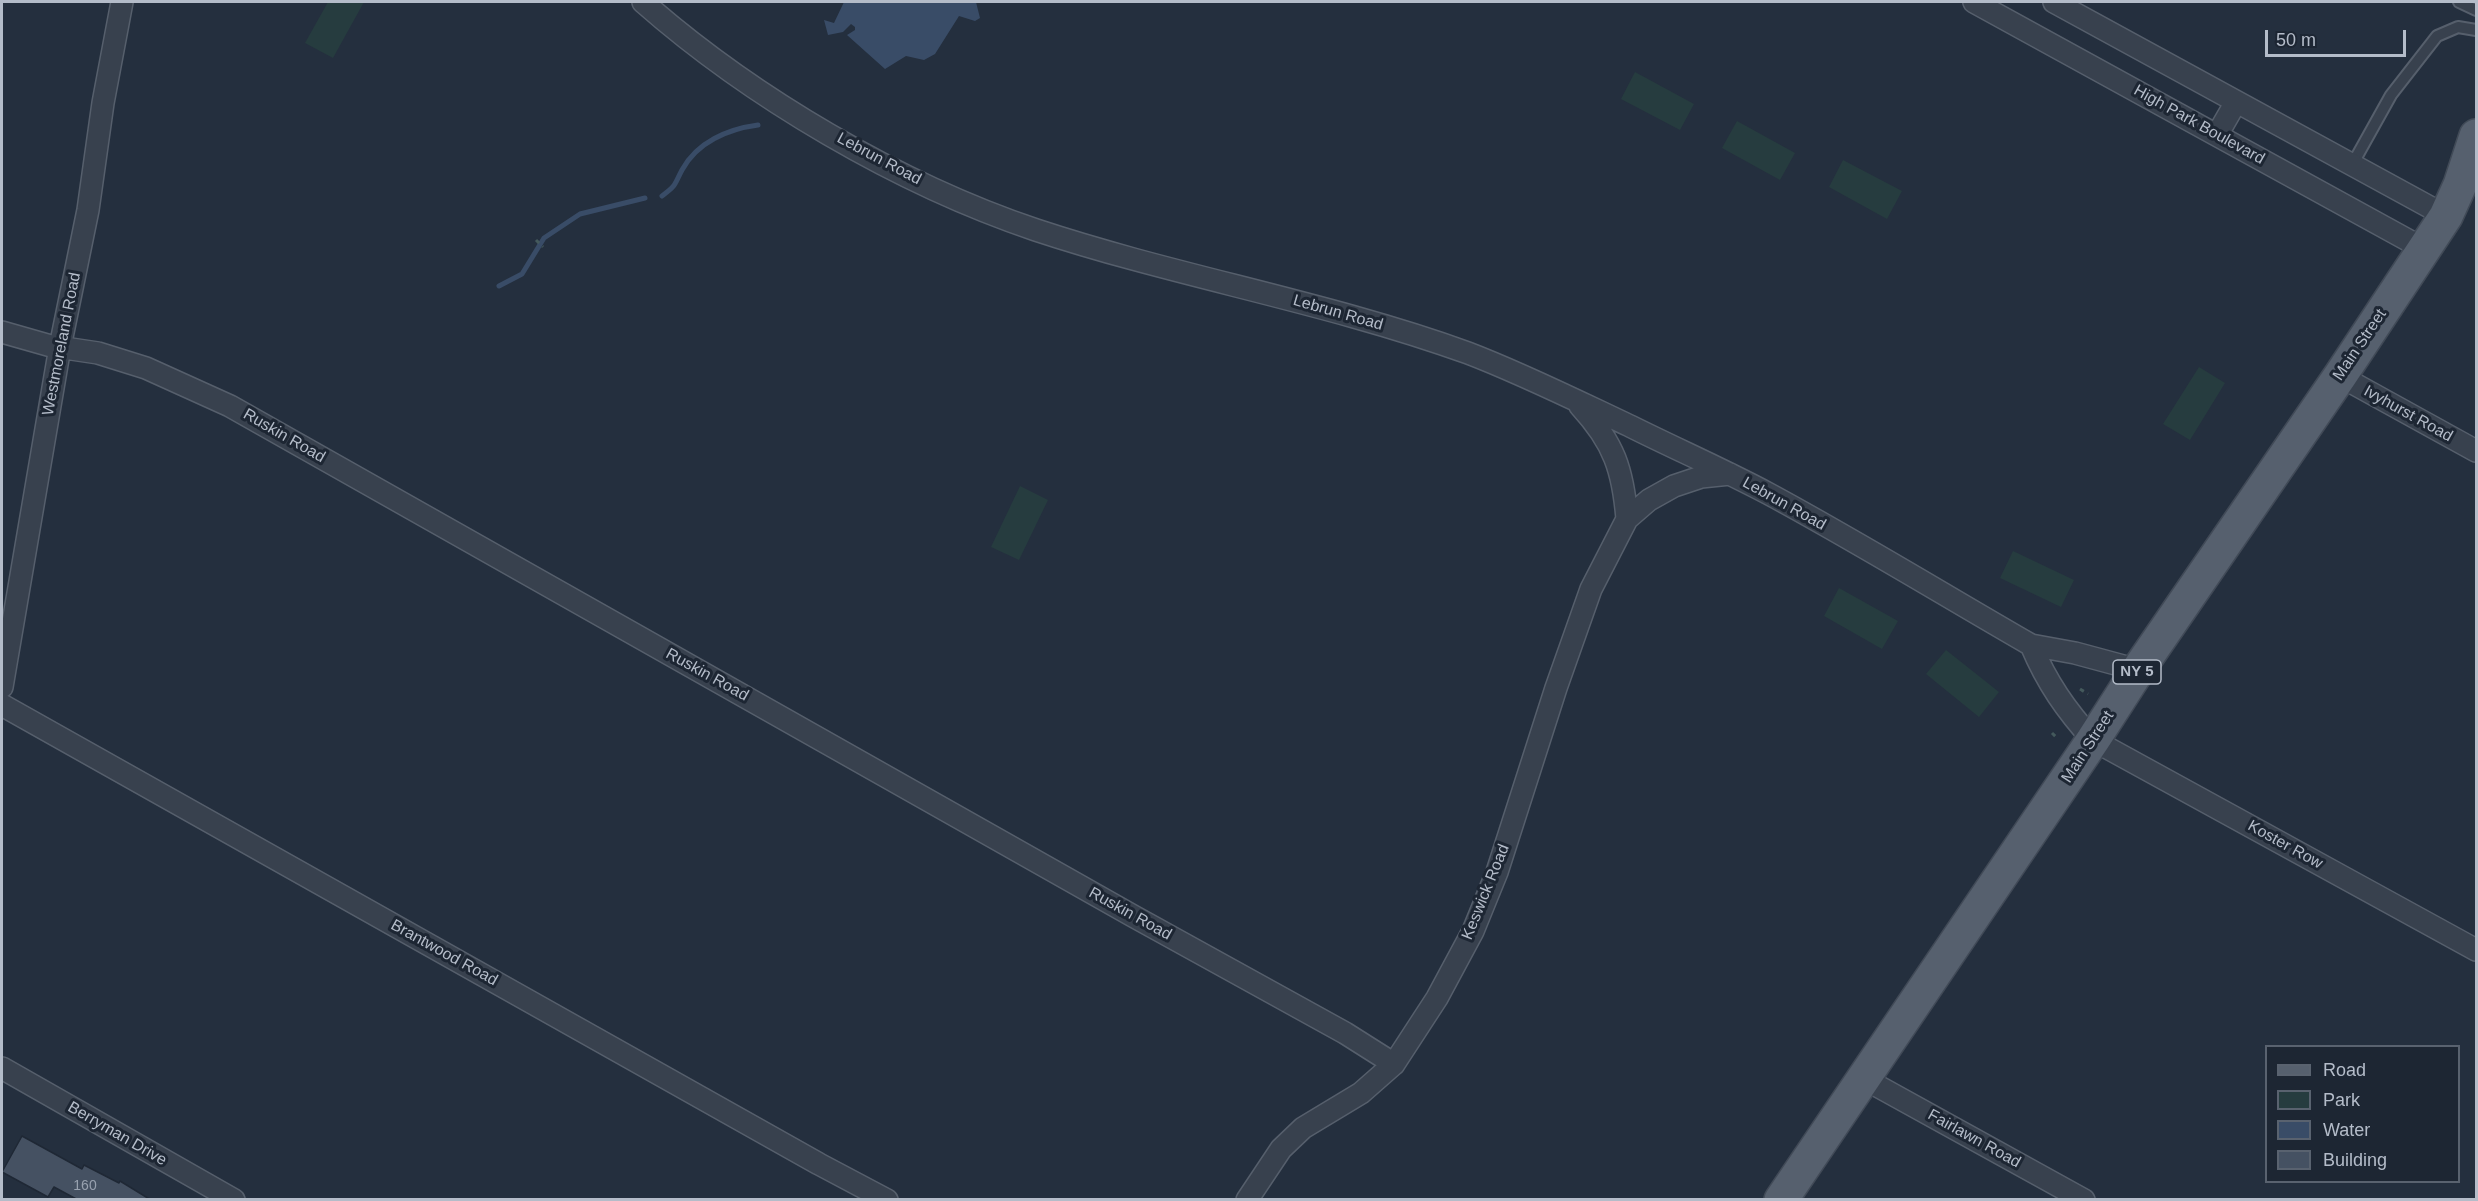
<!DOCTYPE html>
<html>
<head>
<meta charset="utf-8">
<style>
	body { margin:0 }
	#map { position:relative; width:2478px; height:1201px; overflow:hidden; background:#242f3e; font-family:Arial,sans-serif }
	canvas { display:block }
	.frame { position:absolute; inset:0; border:3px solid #b4bcc9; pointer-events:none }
	.legend { position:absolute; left:2265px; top:1045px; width:195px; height:138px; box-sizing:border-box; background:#1d2633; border:2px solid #59626f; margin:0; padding:8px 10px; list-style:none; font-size:18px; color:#b4bcc9 }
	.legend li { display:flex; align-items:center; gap:12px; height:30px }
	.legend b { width:30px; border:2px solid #59626f }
	.scale { position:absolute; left:2265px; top:30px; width:141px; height:27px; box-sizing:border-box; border:3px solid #b4bcc9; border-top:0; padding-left:8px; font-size:18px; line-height:21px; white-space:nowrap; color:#b4bcc9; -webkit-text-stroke:4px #1d2633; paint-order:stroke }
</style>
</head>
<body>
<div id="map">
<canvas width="2478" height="1201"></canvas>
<div class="frame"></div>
<ul class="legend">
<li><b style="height:8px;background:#56606e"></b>Road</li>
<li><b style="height:16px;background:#263c3f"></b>Park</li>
<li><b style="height:16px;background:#394c67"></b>Water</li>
<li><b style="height:16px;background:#455162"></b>Building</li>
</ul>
<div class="scale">50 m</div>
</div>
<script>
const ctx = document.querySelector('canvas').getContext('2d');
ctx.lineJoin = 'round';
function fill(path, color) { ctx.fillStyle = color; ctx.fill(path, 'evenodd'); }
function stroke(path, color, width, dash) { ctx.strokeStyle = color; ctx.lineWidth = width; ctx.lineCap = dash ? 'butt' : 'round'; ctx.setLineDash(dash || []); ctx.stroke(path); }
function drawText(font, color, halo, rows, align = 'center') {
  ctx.font = font + ' Arial,sans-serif'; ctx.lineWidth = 6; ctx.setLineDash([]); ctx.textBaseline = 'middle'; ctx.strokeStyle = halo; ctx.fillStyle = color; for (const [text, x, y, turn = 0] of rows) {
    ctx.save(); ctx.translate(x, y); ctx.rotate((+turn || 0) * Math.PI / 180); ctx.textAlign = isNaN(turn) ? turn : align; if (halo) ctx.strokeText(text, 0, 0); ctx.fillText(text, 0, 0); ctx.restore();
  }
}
const green = new Path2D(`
	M328 2H364L333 58 305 43Z
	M1635 72 1694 104 1680 130 1621 99Z
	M1737 121 1795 153 1780 180 1722 148Z
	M1843 160 1902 191 1887 219 1829 187Z
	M2199 367 2225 383 2190 440 2163 424Z
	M1020 486 1048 500 1019 560 991 547Z
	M2013 551 2074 580 2061 607 2000 578Z
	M1839 588 1898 621 1882 649 1824 616Z
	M1946 650 1999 692 1979 717 1926 674Z`);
const water = new Path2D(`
	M844 2H976L980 18 975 21 959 16 935 54 924 60 906 56 885 69 847 35 855 30V27L851 24 843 32 828 35 824 20 834 23Z`);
const stream = new Path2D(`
	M662 196C677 185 674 185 682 170 697 142 728 129 758 125
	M499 286 522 274 544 238 580 214 645 198`);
const building = new Path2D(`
	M22 1136 82 1169 84 1165 119 1183 120 1181 151 1200H78L54 1187 48 1197 2 1172Z`);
const path = new Path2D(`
	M536 240 543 247
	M2080 689 2088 694
	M2052 733 2057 738`);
const service = new Path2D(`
	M2459 2 2476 10
	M2352 165 2391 95 2437 36 2458 27 2476 30`);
const minor = new Path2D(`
	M643 2C751 97 899 184 1036 230 1178 277 1327 302 1468 353 1523 374 1577 401 1630 426 1676 449 1724 470 1769 494 1858 542 1944 595 2031 645L2075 653 2138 670
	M1974 2 2424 249
	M2054 2 2446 216
	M2217 135 2236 102
	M2 332 51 346 98 353 146 368 230 406 1133 916 1345 1033 1394 1064
	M2340 376 2476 451
	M1580 406C1614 443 1623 470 1627 519
	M2031 645C2047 683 2066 710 2093 740L2476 950
	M2 687 60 347 88 210 103 103 122 2
	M2 705 819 1164 887 1200
	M2 1068 234 1200
	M1863 1078 2084 1200
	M1247 1200 1281 1149 1303 1128 1361 1093 1394 1064 1437 998 1473 931 1497 872 1556 688 1591 589 1627 519 1649 500 1674 486 1701 477 1730 474`);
const primary = new Path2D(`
	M1781 1200 2093 740 2138 670 2340 376 2446 216 2460 185 2476 136`);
const numberNames = [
	["160",85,1186]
];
const shields = [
	[2137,672,48]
];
const shieldNames = [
	["NY 5",2137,672]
];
const streetNames = [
	["High Park Boulevard",2199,125,29],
	["Lebrun Road",879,159,28],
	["Lebrun Road",1338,313,16],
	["Westmoreland Road",62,344,-79],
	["Main Street",2360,345,-56],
	["Ivyhurst Road",2408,414,29],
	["Ruskin Road",284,436,30],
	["Lebrun Road",1784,504,29],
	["Ruskin Road",707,675,29],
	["Main Street",2088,747,-57],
	["Koster Row",2285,845,29],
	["Keswick Road",1486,892,-68],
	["Ruskin Road",1130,914,29],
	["Brantwood Road",444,953,29],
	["Berryman Drive",117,1134,30],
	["Fairlawn Road",1974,1139,29]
];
fill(green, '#263c3f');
fill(water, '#394c67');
stroke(stream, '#394c67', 5);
fill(building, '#455162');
stroke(building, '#1f2835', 1.5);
stroke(service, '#565f6c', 14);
stroke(minor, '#565f6c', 24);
stroke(primary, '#414a57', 36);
stroke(path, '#44595c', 3, [4.5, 4.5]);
stroke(service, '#38414e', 10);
stroke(minor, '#38414e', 21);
stroke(primary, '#56606e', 33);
drawText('14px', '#98a1af', null, numberNames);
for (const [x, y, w] of shields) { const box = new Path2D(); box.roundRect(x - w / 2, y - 12, w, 24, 4.5); ctx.fillStyle = '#1d2633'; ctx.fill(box); stroke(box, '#b4bcc9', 1.5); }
drawText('bold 15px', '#b4bcc9', null, shieldNames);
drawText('16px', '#b4bcc9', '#1d2633', streetNames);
</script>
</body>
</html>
